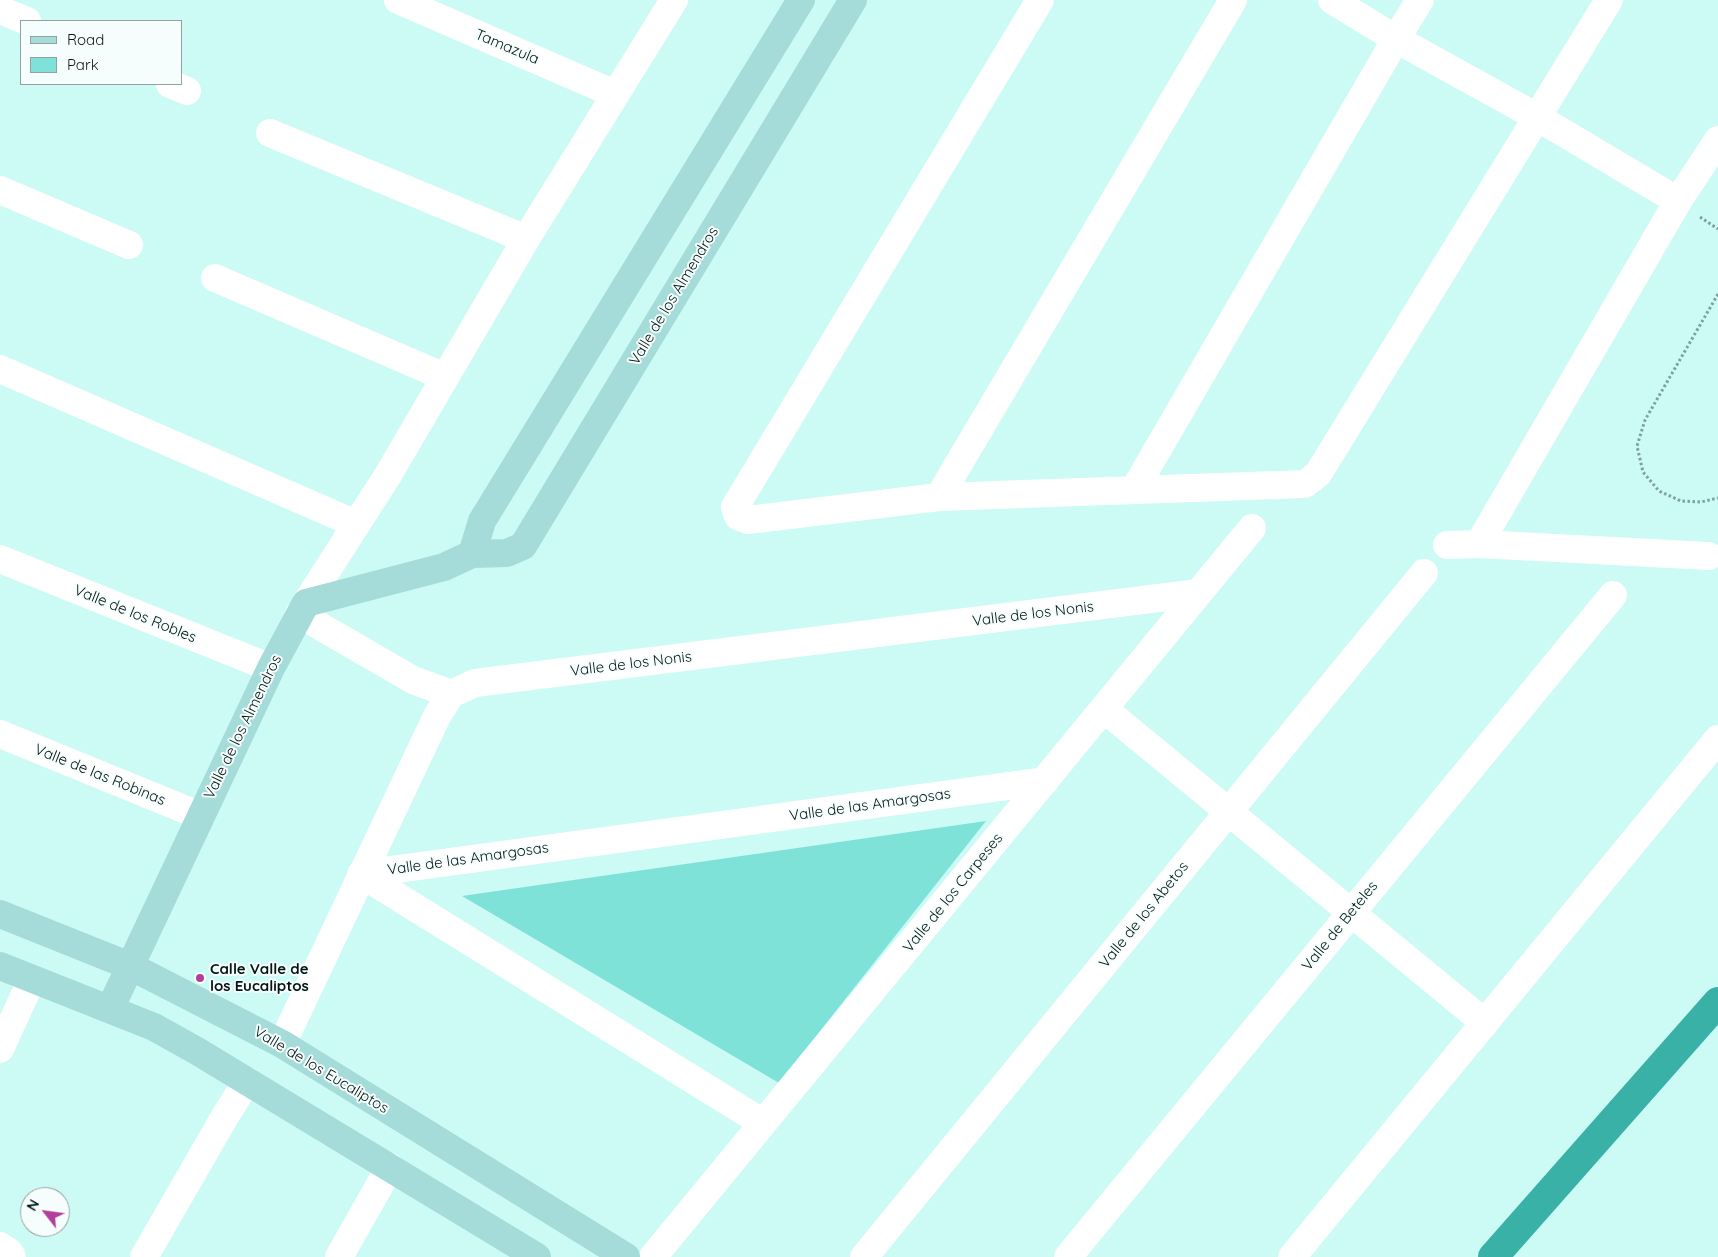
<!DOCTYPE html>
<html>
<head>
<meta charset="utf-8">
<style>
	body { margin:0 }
	#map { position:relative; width:1718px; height:1257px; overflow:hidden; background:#ccfaf4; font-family:Quicksand,sans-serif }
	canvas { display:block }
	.legend { position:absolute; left:20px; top:20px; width:162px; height:65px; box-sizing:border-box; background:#f5fefd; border:1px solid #95a1a0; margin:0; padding:6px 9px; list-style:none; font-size:15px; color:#051614 }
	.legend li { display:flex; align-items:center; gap:10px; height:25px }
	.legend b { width:25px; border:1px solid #95a1a0 }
	.north { position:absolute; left:20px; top:1187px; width:50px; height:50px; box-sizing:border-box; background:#f5fefd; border:1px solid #95a1a0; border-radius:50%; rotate:300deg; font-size:14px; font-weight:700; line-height:20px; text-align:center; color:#051614 }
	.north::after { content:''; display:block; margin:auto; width:18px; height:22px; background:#b2409a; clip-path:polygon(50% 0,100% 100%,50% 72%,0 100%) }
</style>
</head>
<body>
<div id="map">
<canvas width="1718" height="1257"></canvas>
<ul class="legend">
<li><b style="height:6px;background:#a5dbd8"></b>Road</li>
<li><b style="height:14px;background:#7fe2d8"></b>Park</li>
</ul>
<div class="north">N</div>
</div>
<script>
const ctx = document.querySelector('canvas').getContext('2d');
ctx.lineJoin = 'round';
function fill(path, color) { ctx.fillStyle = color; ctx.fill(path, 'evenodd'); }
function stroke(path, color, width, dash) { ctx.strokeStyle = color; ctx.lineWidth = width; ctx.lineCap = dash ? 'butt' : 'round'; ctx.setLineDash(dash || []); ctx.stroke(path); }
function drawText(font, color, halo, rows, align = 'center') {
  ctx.font = font + ' Quicksand,sans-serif'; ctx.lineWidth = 4; ctx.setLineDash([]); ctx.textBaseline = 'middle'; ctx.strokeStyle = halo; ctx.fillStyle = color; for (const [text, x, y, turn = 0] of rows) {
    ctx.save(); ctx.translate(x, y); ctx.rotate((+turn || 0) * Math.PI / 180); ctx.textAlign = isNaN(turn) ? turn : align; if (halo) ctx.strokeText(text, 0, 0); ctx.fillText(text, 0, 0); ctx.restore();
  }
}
const green = new Path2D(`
	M986 821 779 1083 462 896Z`);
const canal = new Path2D(`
	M1493 1257 1718 1002`);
const path = new Path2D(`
	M1700 217 1718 229
	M1718 294 1645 420 1637 446 1643 472 1659 491 1681 501 1701 502 1718 498`);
const street = new Path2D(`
	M398 0 615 94
	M1040 0 735 507 738 516 748 520 939 497 1305 484 1318 474 1609 0
	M1332 0 1396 39 1537 117 1678 201
	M0 10 27 21
	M170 84 187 91
	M270 133 526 239
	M0 190 129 245
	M215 278 445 377
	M0 369 356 524
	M1134 490 1396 39 1420 0
	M939 497 1233 0
	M1479 544 1678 201 1718 140
	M1447 545 1479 544 1709 556
	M0 559 271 668
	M306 603 388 475 526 239 674 0
	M299 614 413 680 451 694
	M1104 709 1485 1023
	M0 734 201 816
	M282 1044 437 716 451 694 475 683 1199 593
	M0 1049 32 979
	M763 1123 361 874 1045 781
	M0 1246 9 1252 12 1257
	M144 1257 224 1118 247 1081
	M339 1257 390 1167
	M653 1257 1252 528
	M864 1257 1424 573
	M1068 1257 1613 595
	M1292 1257 1718 739`);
const secondary = new Path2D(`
	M472 554 482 521 801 0
	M0 914 130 966 282 1044 626 1257
	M0 966 154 1027 197 1051 537 1257
	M110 1009 271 668 306 603 444 567 472 554 507 553 523 546 853 0`);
const markers = [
	[200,978,5,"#b2409a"]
];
const streetNames = [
	["Tamazula",507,47,23],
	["Valle de los Almendros",674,296,-59],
	["Valle de los Robles",135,614,22],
	["Valle de los Nonis",1033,614,-7],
	["Valle de los Nonis",631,664,-7],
	["Valle de los Almendros",243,727,-64],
	["Valle de las Robinas",100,775,22],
	["Valle de las Amargosas",870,805,-8],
	["Valle de las Amargosas",468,859,-8],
	["Valle de los Carpeses",953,893,-51],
	["Valle de los Abetos",1144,915,-51],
	["Valle de Beteles",1340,926,-51],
	["Valle de los Eucaliptos",321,1070,31]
];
const poiNames = [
	["Calle Valle de",210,969],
	["los Eucaliptos",210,986]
];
fill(green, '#7fe2d8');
stroke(canal, '#3ab1a7', 30);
stroke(path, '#7fa19d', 3, [2.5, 2.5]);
stroke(street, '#fff', 28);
stroke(secondary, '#a5dbd8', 28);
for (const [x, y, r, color] of markers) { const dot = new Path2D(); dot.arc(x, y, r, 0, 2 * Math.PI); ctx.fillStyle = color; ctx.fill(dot); stroke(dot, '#f5fefd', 2); }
drawText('15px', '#051614', '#f5fefd', streetNames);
drawText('bold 15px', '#051614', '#f5fefd', poiNames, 'left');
</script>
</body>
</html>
